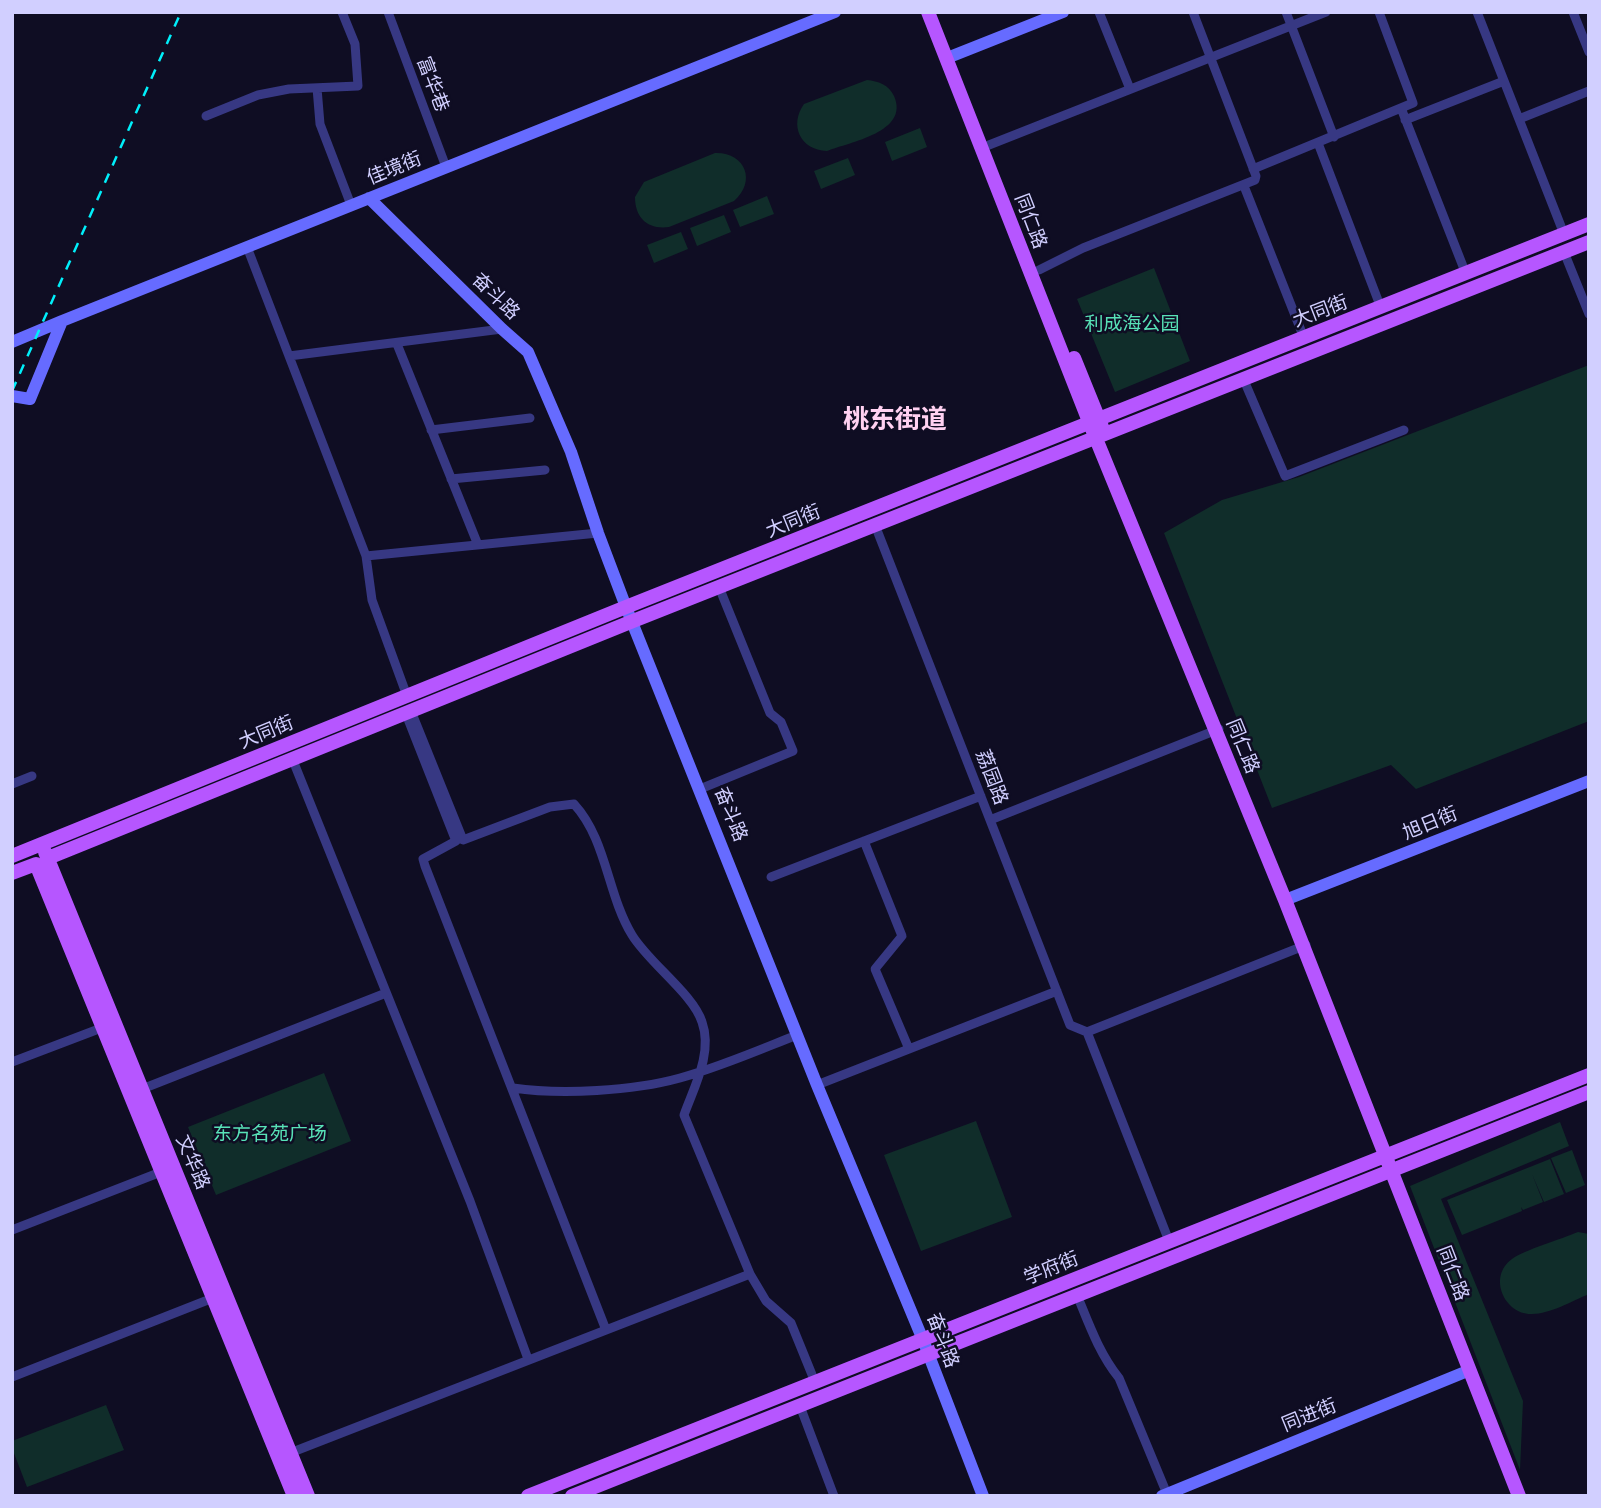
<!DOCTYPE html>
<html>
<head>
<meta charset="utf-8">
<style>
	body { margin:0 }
	#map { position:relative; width:1601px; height:1508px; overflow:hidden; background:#0f0d23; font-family:Commissioner,sans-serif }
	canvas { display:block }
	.frame { position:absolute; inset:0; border:14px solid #d1cfff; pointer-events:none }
</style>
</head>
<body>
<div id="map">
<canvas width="1601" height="1508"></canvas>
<div class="frame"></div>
</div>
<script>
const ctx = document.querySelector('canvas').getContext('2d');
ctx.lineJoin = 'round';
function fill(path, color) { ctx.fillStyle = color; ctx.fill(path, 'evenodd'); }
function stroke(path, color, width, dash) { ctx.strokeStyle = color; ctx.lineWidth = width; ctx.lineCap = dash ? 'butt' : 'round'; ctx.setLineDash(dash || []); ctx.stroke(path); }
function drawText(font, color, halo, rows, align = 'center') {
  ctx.font = font + ' Commissioner,"Noto Sans SC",sans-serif'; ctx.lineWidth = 5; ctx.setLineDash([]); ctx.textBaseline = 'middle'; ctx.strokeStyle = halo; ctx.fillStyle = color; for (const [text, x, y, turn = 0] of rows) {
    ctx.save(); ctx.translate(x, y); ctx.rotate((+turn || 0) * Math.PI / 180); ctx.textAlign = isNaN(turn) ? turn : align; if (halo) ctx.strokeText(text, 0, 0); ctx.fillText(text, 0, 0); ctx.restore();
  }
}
const green = new Path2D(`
	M867 80C878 81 889 85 894 96 910 132 850 142 827 151 800 150 789 125 804 104Z
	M920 128 927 147 892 161 885 142Z
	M715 153C745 152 757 181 734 201L669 227C648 230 635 218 635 197L644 182Z
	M848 158 855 175 821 189 814 171Z
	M767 196 774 214 740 227 733 210Z
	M724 215 731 232 697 246 690 228Z
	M681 232 688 249 654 263 647 245Z
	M1154 268 1190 361 1115 392 1077 299Z
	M1589 365V721L1416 789 1391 765 1272 808 1164 533 1222 500 1299 477Z
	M324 1073 351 1141 216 1195 188 1127Z
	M976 1121 1012 1217 921 1251 884 1155Z
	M1560 1122 1569 1146 1441 1199 1523 1401 1520 1470 1410 1186Z
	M1572 1150 1585 1185 1566 1193 1551 1158Z
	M1550 1159 1564 1194 1544 1202 1532 1174 1543 1202 1523 1210 1521 1207 1522 1211 1462 1235 1447 1200Z
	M1578 1232 1589 1234V1294C1572 1301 1550 1314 1532 1314 1505 1315 1487 1277 1512 1259 1524 1250 1562 1239 1578 1232Z
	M106 1405 124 1450 27 1487 12 1448V1441Z`);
const street = new Path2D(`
	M388 12 446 167
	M1099 12 1130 89
	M1286 12 1334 137
	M1477 12 1564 234
	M1573 12 1589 52
	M317 88 320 124 351 205
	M1401 108 1466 274
	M206 116 258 95 289 89 358 86 355 44 342 12
	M1519 119 1589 91
	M1405 120 1504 81
	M1318 143 1381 308
	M989 145 1326 12
	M1253 169 1413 103 1379 12
	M1244 186 1304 338
	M247 247 366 556 372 600 407 696
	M1564 252 1589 314
	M1039 270 1083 248 1255 180 1256 176 1193 12
	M397 344 478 545
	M289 356 502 329
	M1243 378 1285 476 1404 430
	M431 430 530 418
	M451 479 545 470
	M875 525 1070 1025 1087 1032
	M366 556 598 533
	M411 711 463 840 550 807 574 804C607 840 607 894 632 935 649 963 693 994 702 1022 713 1053 694 1087 684 1115L750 1274 766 1301 791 1323 815 1382
	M406 714 456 841 423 859 425 866 606 1330 750 1274
	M292 758 470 1201 528 1359
	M12 784 32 776
	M700 789 793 751 781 722 770 713 719 587
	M990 820 1219 729
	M864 841 902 936 875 969 909 1049
	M771 877 981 796
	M1087 1032 1306 945
	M1087 1032 1169 1241
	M12 1062 104 1027
	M817 1085 1057 991
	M513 1088C561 1095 633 1091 680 1078 720 1067 759 1050 797 1035
	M137 1091 386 993
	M12 1230 166 1170
	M1077 1295C1089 1324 1099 1353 1119 1378L1167 1494
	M12 1377 218 1296
	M800 1406 834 1496
	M290 1453 606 1330`);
const secondary = new Path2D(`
	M947 58 1063 12
	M369 198 502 329 528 352 571 452 598 533 626 607 817 1085 923 1340 983 1496
	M12 342 62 321
	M12 396 30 399 62 321 835 12
	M1285 900 1589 781
	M1162 1496 1470 1370`);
const primary = new Path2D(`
	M928 12 1090 424 1285 900 1519 1496
	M1074 358 1102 427
	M45 852 308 1496
	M12 856 626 607 1589 224
	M48 858 633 621 1589 242
	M12 873 36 864 294 1496
	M528 1496 1589 1075
	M572 1496 1589 1092`);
const rail = new Path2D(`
	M12 391 181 12`);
const streetNames = [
	["富华巷",433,84,69],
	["佳境街",394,168,-22],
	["同仁路",1031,221,69],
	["奋斗路",496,296,44],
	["大同街",1320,311,-21],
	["大同街",793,521,-22],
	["大同街",266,732,-22],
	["同仁路",1243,746,68],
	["荔园路",992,777,69],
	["奋斗路",731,814,68],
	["旭日街",1430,823,-22],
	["文华路",193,1162,67],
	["学府街",1051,1268,-22],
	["同仁路",1453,1273,69],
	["奋斗路",943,1340,69],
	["同进街",1309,1415,-22]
];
const parkNames = [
	["利成海公园",1132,324],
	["东方名苑广场",270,1134]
];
const districtNames = [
	["桃东街道",895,419]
];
fill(green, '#102d2a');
stroke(street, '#373883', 9);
stroke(secondary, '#666bff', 12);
stroke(primary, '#b656ff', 14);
stroke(rail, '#00effa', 2.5, [10, 9]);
drawText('19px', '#d1cfff', '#0f0d23', streetNames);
drawText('19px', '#58e2b7', '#0f0d23', parkNames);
drawText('bold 26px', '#ffd1f1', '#0f0d23', districtNames);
</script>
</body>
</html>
